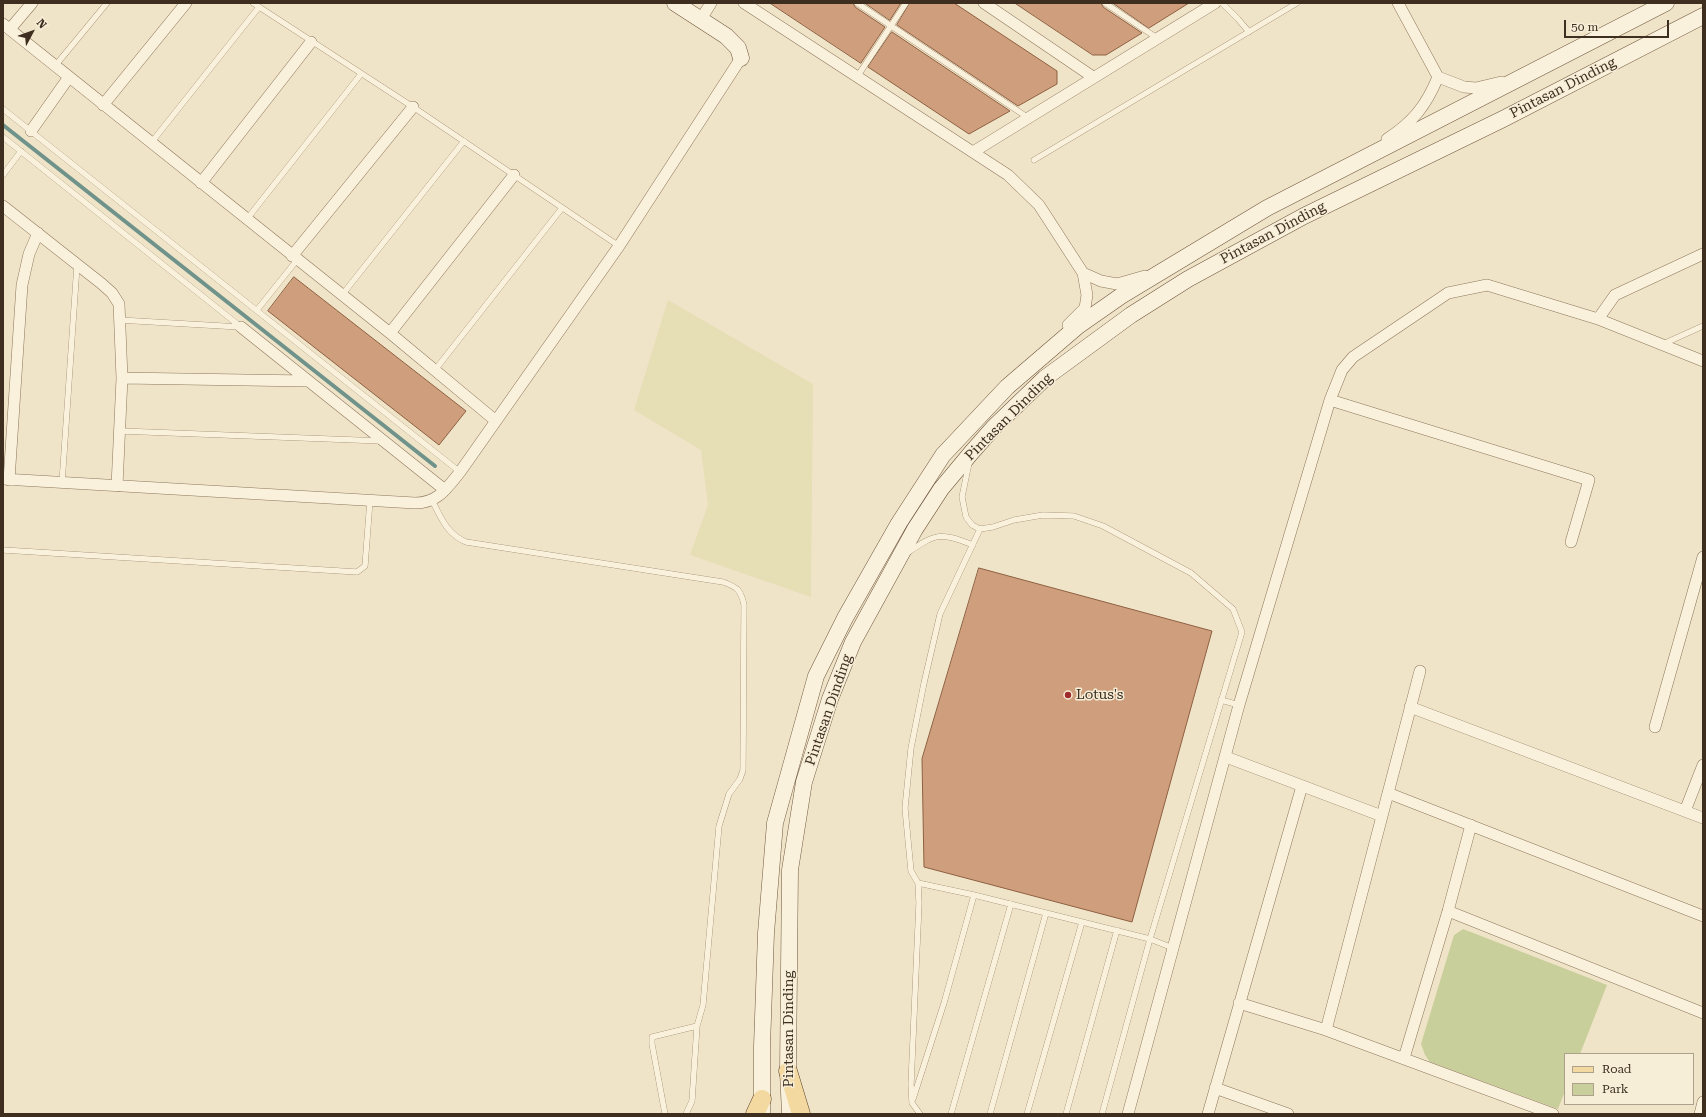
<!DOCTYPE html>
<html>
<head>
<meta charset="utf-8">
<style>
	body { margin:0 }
	#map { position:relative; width:1706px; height:1117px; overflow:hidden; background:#f0e4c8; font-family:"Roboto Serif",serif }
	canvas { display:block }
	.frame { position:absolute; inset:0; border:4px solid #3d2e20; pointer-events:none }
	.legend { position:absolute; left:1564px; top:1053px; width:130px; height:52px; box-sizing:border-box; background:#f7eed8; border:1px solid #ada18e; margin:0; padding:5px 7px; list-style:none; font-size:12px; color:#3d2e20 }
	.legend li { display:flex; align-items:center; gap:8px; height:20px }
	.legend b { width:20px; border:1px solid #ada18e }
	.north { position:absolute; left:12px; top:12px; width:40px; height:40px; -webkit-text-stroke:3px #f7eed8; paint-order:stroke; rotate:49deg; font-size:11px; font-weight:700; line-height:16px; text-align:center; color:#3d2e20 }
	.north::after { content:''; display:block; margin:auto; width:14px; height:18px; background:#3d2e20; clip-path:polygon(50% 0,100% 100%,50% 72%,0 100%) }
	.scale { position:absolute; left:1564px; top:20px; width:105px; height:18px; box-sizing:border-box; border:2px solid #3d2e20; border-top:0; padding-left:5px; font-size:12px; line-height:14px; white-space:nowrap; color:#3d2e20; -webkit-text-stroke:3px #f7eed8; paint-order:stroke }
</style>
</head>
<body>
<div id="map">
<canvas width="1706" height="1117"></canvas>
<div class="frame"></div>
<ul class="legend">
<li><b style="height:5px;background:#f3d9a0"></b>Road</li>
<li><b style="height:11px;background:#c9cf9b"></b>Park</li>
</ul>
<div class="north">N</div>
<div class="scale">50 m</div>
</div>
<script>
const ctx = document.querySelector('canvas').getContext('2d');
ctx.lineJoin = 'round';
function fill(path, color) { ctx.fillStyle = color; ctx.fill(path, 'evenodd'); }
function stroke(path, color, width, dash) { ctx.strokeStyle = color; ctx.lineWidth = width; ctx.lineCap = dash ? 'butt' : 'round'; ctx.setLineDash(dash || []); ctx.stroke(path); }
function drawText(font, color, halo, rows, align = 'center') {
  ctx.font = font + ' "Roboto Serif",serif'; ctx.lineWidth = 3; ctx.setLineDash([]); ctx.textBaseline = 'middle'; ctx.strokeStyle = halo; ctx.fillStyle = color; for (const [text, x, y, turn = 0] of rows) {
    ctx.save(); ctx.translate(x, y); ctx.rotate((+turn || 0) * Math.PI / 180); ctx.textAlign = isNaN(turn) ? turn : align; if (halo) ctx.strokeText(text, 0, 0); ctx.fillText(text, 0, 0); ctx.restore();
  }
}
const farmland = new Path2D(`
	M668 300 813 384 811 597 690 555 708 505 701 450 634 410Z`);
const green = new Path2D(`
	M1463 929 1607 985 1580 1054H1565V1091L1558 1109 1430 1062 1425 1055 1421 1044 1454 935Z`);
const stream = new Path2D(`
	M3 125 435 466`);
const building = new Path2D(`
	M770 3H853L855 7 885 27 861 63Z
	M865 3H901L890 20Z
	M910 3H954L1057 71V84L1018 106 897 25Z
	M1015 3H1101L1103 7 1142 33 1106 55H1093Z
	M1113 3H1189L1149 28Z
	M892 32 1010 111 969 134 868 67Z
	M294 277 466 411 439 445 268 311Z
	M979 568 1212 631 1132 922 924 867 922 759Z`);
const lane = new Path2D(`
	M253 3 413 107 619 246
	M857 3 1027 117
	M1105 3 1157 38
	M1222 3 1238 19 1249 32
	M55 66 107 3
	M857 77 906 3
	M3 109 460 472
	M3 137 241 327
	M151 143 259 7
	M1034 160 1297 3
	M3 175 21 151
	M247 219 361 74
	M342 295 464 141
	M257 310 297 260
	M119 320 240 327
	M1663 344 1703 326
	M435 370 562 208
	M120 431 382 441
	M62 483 77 265
	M432 500C441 518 447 534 466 542L723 582C737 587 741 590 744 605L743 770 740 779 729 794 719 826 703 1005 697 1026 692 1101 686 1114
	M3 550 357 572 365 566 370 500
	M907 553C937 533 939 532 973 545
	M1221 700 1239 705
	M918 883 974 895 1150 939 1242 632 1233 609 1191 573 1103 526 1074 516 1043 515 1014 520 993 527 980 529 972 525 966 517 962 497 969 463
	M913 1099 944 1003 974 895
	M665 1114 652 1044V1037L697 1026
	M920 1114 912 1103 911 1084 919 903 918 883 911 871 905 808 911 748 924 683 940 614 980 529
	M951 1114 1011 904
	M990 1114 1046 913
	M1027 1114 1082 922
	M1066 1114 1117 930
	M1102 1114 1150 939 1173 948`);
const street = new Path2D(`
	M744 3 1008 175 1039 205 1083 273 1087 295 1085 308 1068 325
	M984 3 1093 77
	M1398 3 1438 77 1464 87 1476 88 1501 82
	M701 19 711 3
	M3 24 390 333 496 421
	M10 29 32 3
	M103 105 186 3
	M31 131 69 77
	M1387 139C1413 122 1426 106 1438 77
	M973 152 1215 3
	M201 183 311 42
	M3 206 102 284 112 293 119 304 122 378 117 486
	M292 256 413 107
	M1083 273 1101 281 1117 284 1145 276
	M1598 319 1615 295 1703 254
	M241 327 445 490
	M390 333 514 175
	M122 378 307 381
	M1330 400 1589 480 1571 542
	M3 479 415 503C438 503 447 488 460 472L619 246 741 58
	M9 480 22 285 29 254 38 233
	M1410 707 1703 818
	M1655 727 1703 557
	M1226 757 1382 816
	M1388 793 1703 916
	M1685 811 1703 765
	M1448 911 1703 1013
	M1239 1003 1326 1030 1553 1114
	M1326 1030 1420 671
	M1404 1058 1448 911 1471 825
	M1215 1088 1288 1114
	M1128 1114 1239 705 1330 400 1342 370 1353 357 1448 293 1487 285 1598 319 1703 361
	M1208 1114 1302 786
	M1700 1114 1703 1102`);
const secondary = new Path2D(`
	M675 3 726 36 738 48 741 58
	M762 1112V1046L766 933 775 823 816 676 845 618 899 523 943 455 1007 387 1078 326 1121 296 1267 208 1666 3
	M790 1114 788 1071 790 870 804 782 830 699 853 642 915 529 941 489 971 453 994 427 1045 378 1131 315 1188 279 1304 216 1503 119 1703 16`);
const primary = new Path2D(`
	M788 1071 801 1114
	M755 1114 762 1099`);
const markers = [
	[1068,695,4,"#9e2a2b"]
];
const streetNames = [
	["Pintasan Dinding",1563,88,-27],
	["Pintasan Dinding",1273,233,-28],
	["Pintasan Dinding",1009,417,-45],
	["Pintasan Dinding",829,710,-71],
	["Pintasan Dinding",789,1029,-90]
];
const poiNames = [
	["Lotus's",1076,695]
];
fill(farmland, '#e6deb5');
fill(green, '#c9cf9b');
stroke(stream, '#6f938a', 4);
fill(building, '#cf9f7d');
stroke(building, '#8d5f41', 1);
stroke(lane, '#8d765c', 6);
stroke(street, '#8d765c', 12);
stroke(secondary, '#6f573f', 17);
stroke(primary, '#5b4430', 19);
stroke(lane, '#faf1dc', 5.5);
stroke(street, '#faf1dc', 11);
stroke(secondary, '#faf1dc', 16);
stroke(primary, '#f3d9a0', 18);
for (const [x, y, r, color] of markers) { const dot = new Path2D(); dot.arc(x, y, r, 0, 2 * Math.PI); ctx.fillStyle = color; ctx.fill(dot); stroke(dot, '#f7eed8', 1.5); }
drawText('14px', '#3d2e20', '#f7eed8', streetNames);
drawText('14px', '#3d2e20', '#f7eed8', poiNames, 'left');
</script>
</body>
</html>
